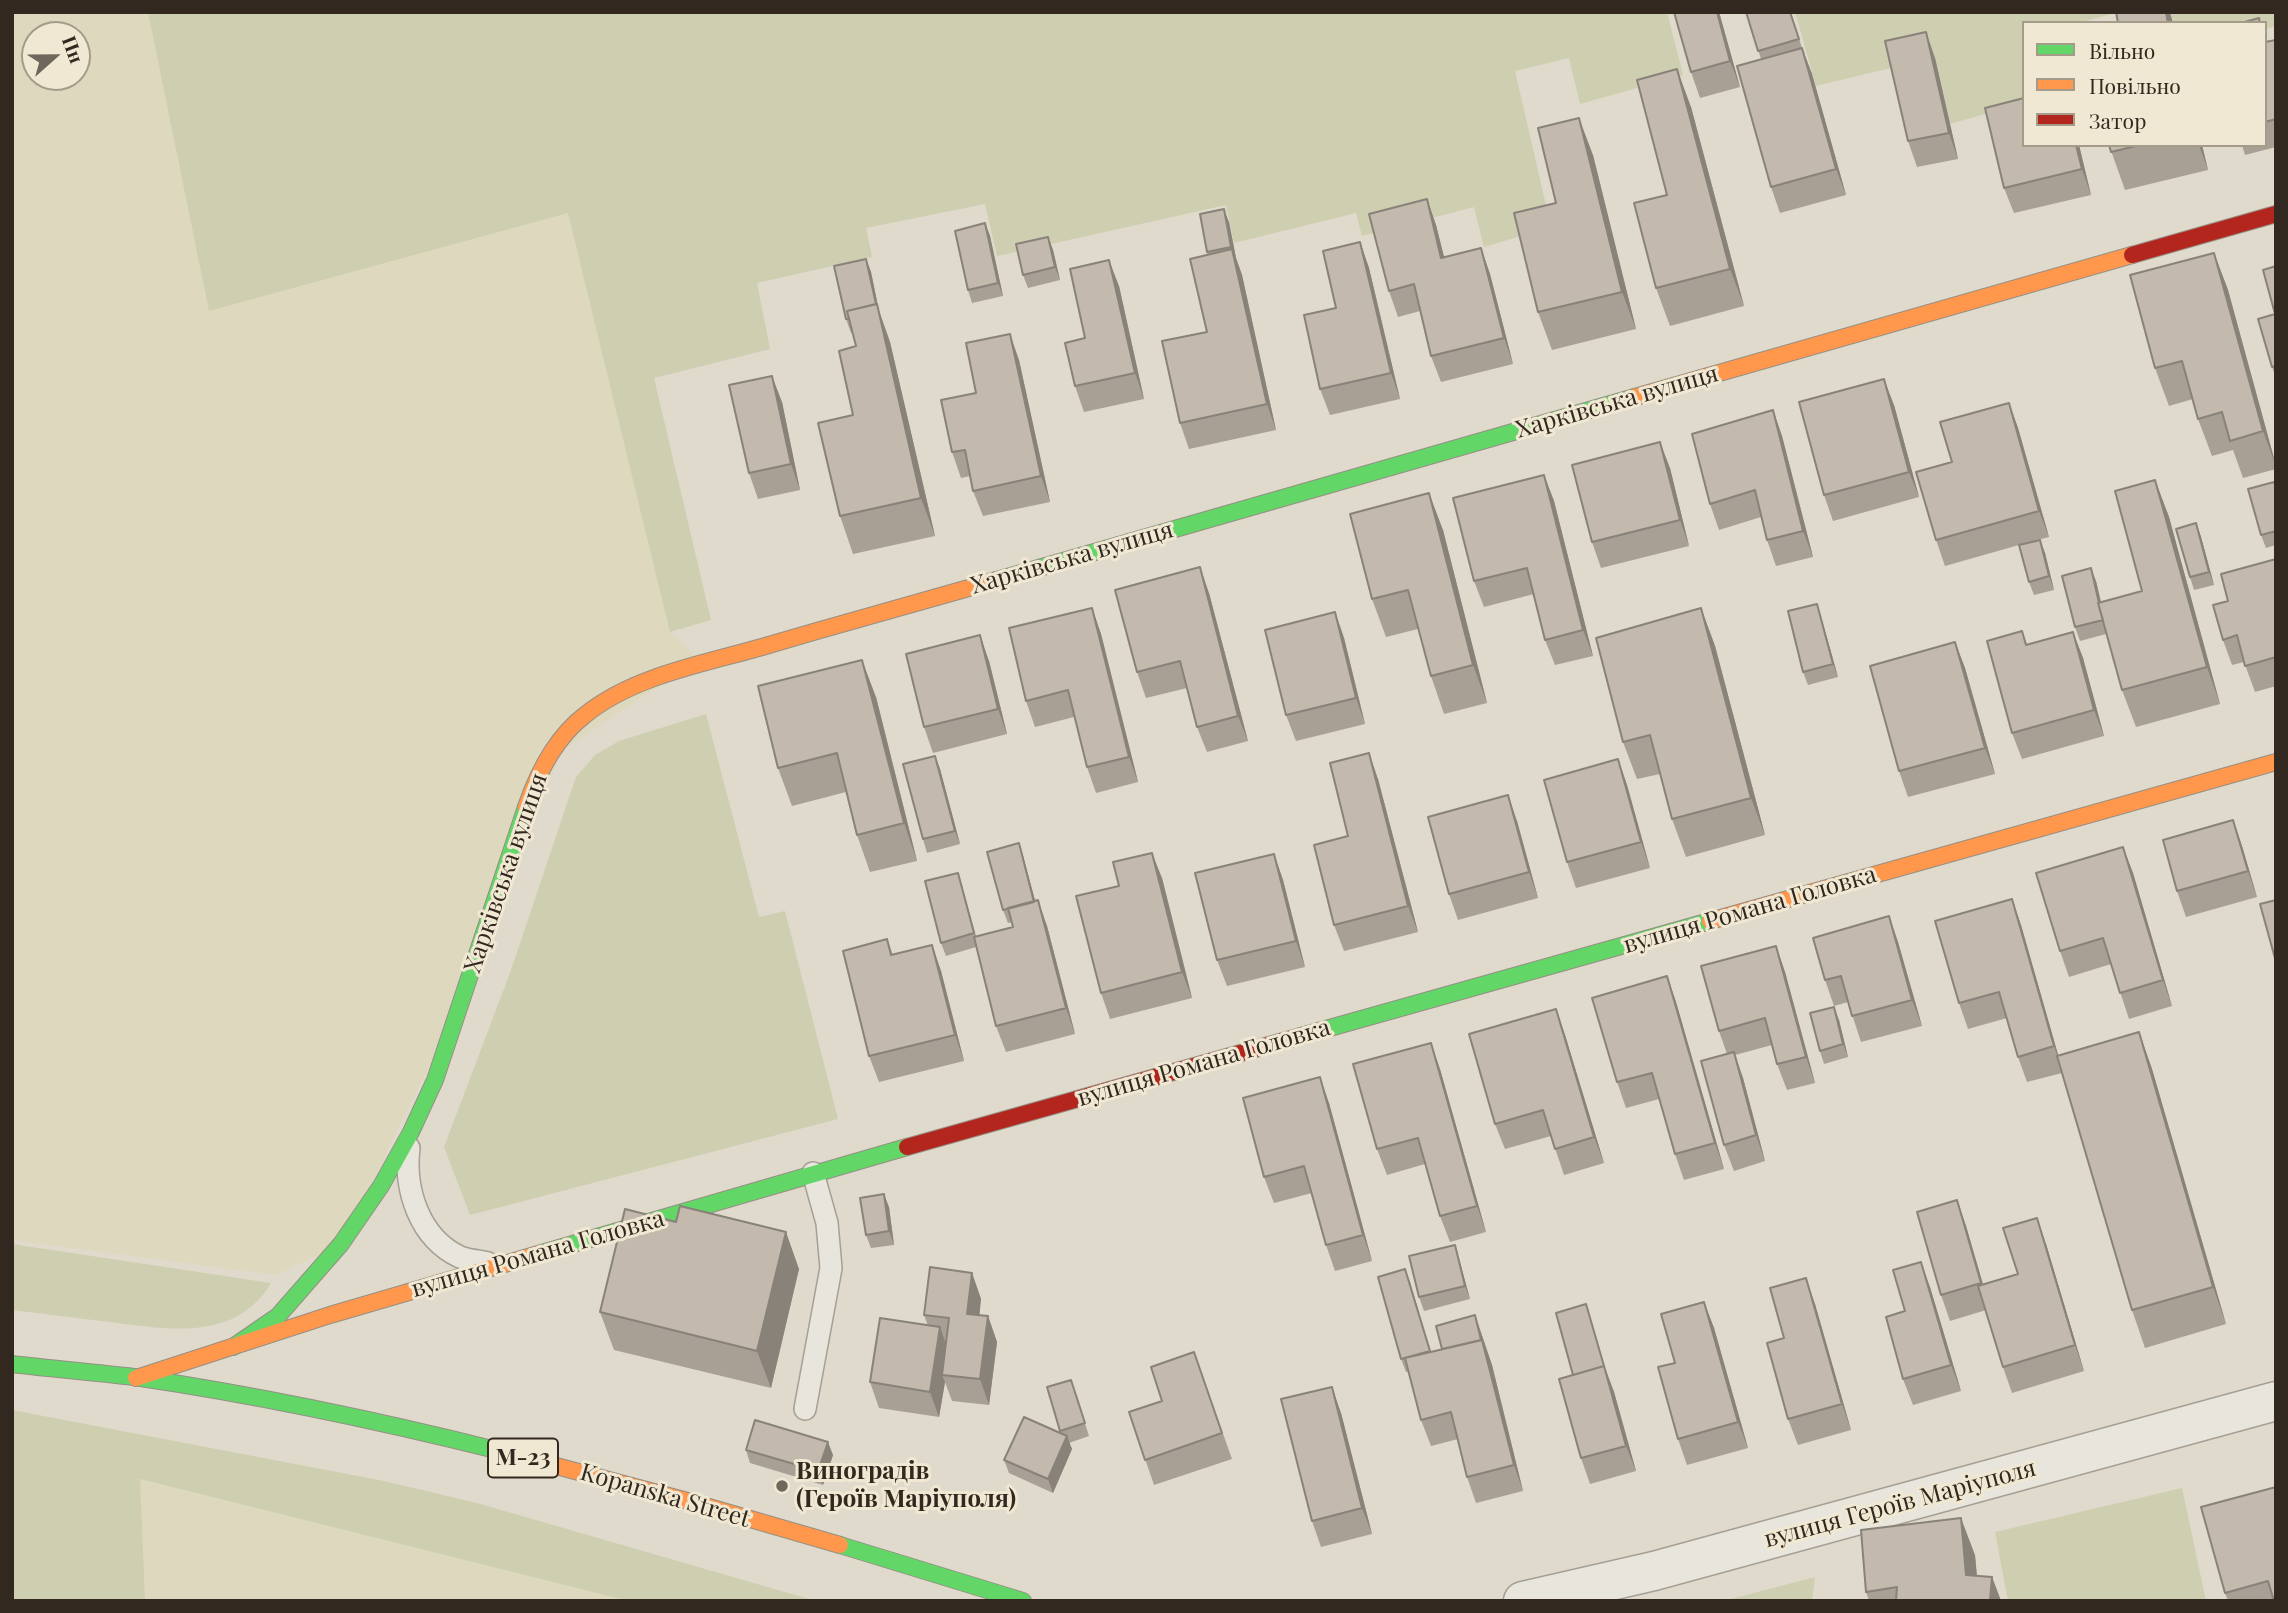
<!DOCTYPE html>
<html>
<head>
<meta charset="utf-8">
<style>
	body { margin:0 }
	#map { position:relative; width:2288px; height:1613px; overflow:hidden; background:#e0dacc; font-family:"Playfair Display",serif }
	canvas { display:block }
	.frame { position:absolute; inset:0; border:14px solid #32281f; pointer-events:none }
	.legend { position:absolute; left:2022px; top:21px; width:245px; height:126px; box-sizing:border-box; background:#f0e8d2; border:2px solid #a49b8a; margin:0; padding:9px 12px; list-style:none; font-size:21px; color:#32281f }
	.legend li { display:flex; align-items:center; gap:14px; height:35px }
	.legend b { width:35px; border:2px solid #a49b8a }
	.north { position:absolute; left:21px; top:21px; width:70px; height:70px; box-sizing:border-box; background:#f0e8d2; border:2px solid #a49b8a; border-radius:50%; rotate:69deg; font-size:19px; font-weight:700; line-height:28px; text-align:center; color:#32281f }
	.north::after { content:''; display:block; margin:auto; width:24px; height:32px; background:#6f665c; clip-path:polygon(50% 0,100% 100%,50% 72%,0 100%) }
</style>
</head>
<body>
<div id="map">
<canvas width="2288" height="1613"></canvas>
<div class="frame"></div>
<ul class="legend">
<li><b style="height:9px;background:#63d668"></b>Вільно</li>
<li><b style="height:9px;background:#ff974d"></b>Повільно</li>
<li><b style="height:9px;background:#b3261e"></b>Затор</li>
</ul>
<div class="north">Пн</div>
</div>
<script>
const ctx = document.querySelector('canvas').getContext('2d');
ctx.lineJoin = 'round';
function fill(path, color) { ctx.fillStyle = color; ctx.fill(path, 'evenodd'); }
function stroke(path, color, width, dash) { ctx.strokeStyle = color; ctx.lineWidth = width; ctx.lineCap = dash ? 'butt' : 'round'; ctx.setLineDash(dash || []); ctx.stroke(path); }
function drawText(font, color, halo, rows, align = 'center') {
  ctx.font = font + ' "Playfair Display",serif'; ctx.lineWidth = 6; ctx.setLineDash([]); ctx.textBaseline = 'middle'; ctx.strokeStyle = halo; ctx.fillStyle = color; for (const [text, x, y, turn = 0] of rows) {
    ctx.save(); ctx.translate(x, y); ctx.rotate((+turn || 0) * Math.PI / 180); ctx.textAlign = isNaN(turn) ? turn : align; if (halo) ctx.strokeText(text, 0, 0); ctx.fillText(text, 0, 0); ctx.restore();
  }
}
const farmland = new Path2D(`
	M12 12H148L209 311 568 213 671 632 707 668 670 679 561 751 474 975 341 1244 275 1275 12 1240ZM35 35H77V77H35Z
	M139 1479 629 1601H145Z`);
const green = new Path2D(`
	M148 12H1667L1683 75 1580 104 1569 58 1515 71 1551 227 1484 247 1474 207 1362 236 1356 213 1234 243 1226 205 997 256 985 204 866 228 872 257 757 283 770 349 654 378 711 620 670 632 568 213 209 311Z
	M1795 12H2119L2078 23H2024V103L1950 124 1895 67 1816 86Z
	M2171 12H2276V26L2265 29V23H2173Z
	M706 714 759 917 785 911 838 1119 470 1215 444 1147 510 973 576 777 595 755 619 741Z
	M12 1244 271 1283C235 1343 167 1329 109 1322 77 1318 45 1314 12 1310Z
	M12 1410 384 1481 477 1503 816 1601H629L140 1479 145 1601H12Z
	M2182 1488 2206 1601H2008L1995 1532Z
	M1815 1577 1812 1601H1723Z`);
const lane = new Path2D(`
	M409 1148C404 1189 419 1238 460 1257 468 1260 479 1261 488 1263
	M805 1409 831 1268 827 1223 813 1173`);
const street = new Path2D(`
	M1523 1601 1654 1571 2276 1401`);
const fast = new Path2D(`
	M997 580 1635 397
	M1301 1036 1710 921
	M542 1253 907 1147
	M233 1347 278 1316 341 1244 381 1186 411 1132 435 1080 526 807
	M12 1364C53 1369 93 1372 134 1377 257 1395 380 1421 500 1451
	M840 1545 1023 1601`);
const slow = new Path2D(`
	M1635 397 2132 255
	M526 807C538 772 555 738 585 715 633 676 703 664 762 647 840 624 918 602 997 580
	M1710 921 2276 762
	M136 1378 330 1315 542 1253
	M500 1451 695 1503 840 1545`);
const jam = new Path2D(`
	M2132 255 2276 214
	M907 1147 1301 1036`);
const wall = new Path2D(`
	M1719 12 1740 87 1700 98 1691 72Z
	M1746 12H1791L1802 48 1812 74 1846 195 1780 213 1771 187 1761 59Z
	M2265 36 2267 42 2276 40V147L2245 155 2242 145H2265Z
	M1935 58 1958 159 1917 167 1908 141Z
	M1691 107 1744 306 1670 326 1656 288 1667 195Z
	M2079 145 2091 195 2014 213 2004 188Z
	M2109 145H2202L2208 170 2125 190Z
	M1593 155 1636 329 1552 350 1538 312 1556 203Z
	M1427 199 1436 225 1444 258 1481 248 1490 274 1513 364 1441 382 1431 356 1420 311 1398 317 1389 291Z
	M1229 222 1236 258 1242 275 1276 430 1189 449 1180 423 1207 332 1208 255 1207 252Z
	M985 223 990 236 1003 296 972 303 968 290Z
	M1048 237 1053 250 1060 280 1028 288 1023 275Z
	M1360 242 1369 268 1400 399 1330 415 1320 389 1336 308Z
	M2214 253 2228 290 2276 465V469L2243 478 2233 450 2212 456 2198 419 2193 399 2169 406 2155 368Z
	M866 259 871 272 879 311 890 342 935 536 853 554 840 516 853 415 856 346 852 332 851 333 846 319Z
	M2276 266V378L2272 367 2275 314Z
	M1119 286 1144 399 1084 412 1075 386 1085 338Z
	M1019 360 1050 502 983 516 973 491 970 476 961 478 952 452 976 393Z
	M782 402 800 490 758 499 749 473Z
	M2009 403 2018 428 2049 537 2025 543 2040 540 2045 553 2054 590 2034 595 2029 582 2019 545 1945 566 1936 540 1952 462Z
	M1894 405 1919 497 1833 521 1824 495Z
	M1773 410 1782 436 1813 557 1776 566 1767 540 1761 517 1719 530 1710 504Z
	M1670 468 1689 546 1601 568 1592 542Z
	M1544 475 1554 501 1593 656 1555 665 1545 640 1534 594 1484 607 1474 581Z
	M2155 480 2169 517 2220 704 2136 727 2122 690 2106 634 2080 641 2075 627 2096 581 2101 602 2142 591Z
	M2276 487V545L2266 548 2261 535Z
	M2196 523 2201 537 2214 585 2194 590 2190 577Z
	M1443 530 1487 703 1444 714 1431 676 1418 629 1386 637 1372 599Z
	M2276 559V686L2255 692 2244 662 2232 665 2223 640 2228 601Z
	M1209 593 1248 741 1207 752 1197 727 1187 688 1146 698 1137 672Z
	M1092 608 1101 634 1138 782 1096 793 1087 767 1074 717 1035 727 1026 701Z
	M1701 608 1715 646 1765 835 1686 857 1672 819 1660 774 1637 779 1623 742Z
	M1335 612 1344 638 1365 724 1296 741 1286 715Z
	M1821 617 1838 677 1808 685 1803 672Z
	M2022 631 2027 644 2073 632 2083 658 2104 736 2022 759 2012 733Z
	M1955 642 1965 668 1995 774 1908 797 1899 771Z
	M989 661 1007 734 933 753 924 727Z
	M876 697 917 861 870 872 857 835 846 792 792 806 778 768Z
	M935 756 940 769 960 844 927 853 923 839Z
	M1618 759 1627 785 1650 868 1576 888 1567 862Z
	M1378 779 1418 932 1344 951 1334 925 1348 836Z
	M2233 820 2242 846 2257 897 2186 917 2177 891Z
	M1517 821 1538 898 1458 920 1449 894Z
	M1019 843 1023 856 1035 901 1047 926 1075 1034 1006 1052 996 1026 976 947 946 956 941 943 962 886 976 936 1013 927 1012 922 1008 923 1003 910Z
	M2123 847 2133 873 2172 1006 2129 1019 2111 964 2069 977 2060 951Z
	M1274 854 1283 880 1305 967 1227 986 1217 960Z
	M1162 878 1192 998 1110 1019 1101 993 1119 886Z
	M2012 899 2021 925 2058 1055 2139 1032 2152 1069 2226 1324 2145 1348 2132 1310 2062 1073 2027 1082 2018 1057 2007 1018 1968 1029 1959 1003Z
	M1889 916 1898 942 1922 1026 1861 1042 1848 1002 1834 1006 1825 980Z
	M887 939 893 955 932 945 941 971 964 1061 879 1082 869 1056Z
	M1776 946 1785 972 1815 1083 1787 1090 1777 1064 1772 1045 1735 1055 1743 1078 1765 1161 1734 1171 1724 1145 1727 1054 1719 1031Z
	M1667 976 1676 1002 1724 1169 1684 1180 1675 1154 1659 1099 1626 1108 1617 1082Z
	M1556 1009 1565 1035 1604 1163 1564 1175 1551 1136 1505 1149 1495 1124Z
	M1839 1020 1848 1057 1824 1064 1820 1051Z
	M1440 1069 1486 1232 1450 1242 1440 1216 1425 1164 1387 1175 1377 1149Z
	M1329 1103 1372 1261 1335 1271 1326 1245 1312 1193 1274 1203 1264 1177Z
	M1957 1200 1966 1226 1983 1284 2018 1274 2046 1244 2084 1371 2012 1393 2003 1367 1986 1310 1950 1321 1941 1295Z
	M889 1207 894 1245 871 1248 866 1235Z
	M676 1222 799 1269 771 1388 614 1350 600 1312Z
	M1459 1259 1470 1299 1424 1311 1419 1297Z
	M1405 1269 1431 1352 1442 1349 1475 1315 1492 1365 1523 1491 1476 1503 1467 1477 1458 1439 1431 1446 1421 1420 1409 1371 1406 1372 1401 1359Z
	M972 1273 981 1299 979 1315 988 1316 997 1342 989 1405 952 1401 945 1382 939 1417 879 1408 870 1382 928 1326 924 1315Z
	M1930 1287 1961 1391 1913 1405 1903 1379 1905 1311Z
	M1704 1302 1714 1328 1748 1448 1687 1465 1678 1439Z
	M1586 1304 1605 1368 1614 1392 1636 1471 1590 1484 1581 1458 1573 1375Z
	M1815 1304 1851 1430 1798 1445 1788 1419 1784 1338Z
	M1194 1352 1232 1459 1154 1485 1129 1412 1162 1401Z
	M1071 1380 1089 1436 1069 1443 1072 1449 1053 1493 1009 1473 1004 1460 1061 1434 1047 1387Z
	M1341 1413 1372 1534 1321 1547 1312 1521Z
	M746 1450 833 1455 823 1485 750 1463Z
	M2276 1487V1601H2228L2225 1593Z
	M1975 1555 1977 1576 1992 1577 2001 1601H1869L1866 1592Z`);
const shadedWall = new Path2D(`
	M1717 12H1719L1740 87 1730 61Z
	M2166 12H2170L2173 23H2168Z
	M1926 32 1935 58 1958 159 1949 133Z
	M1802 48 1812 74 1846 195 1836 169Z
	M1677 69 1691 107 1744 306 1730 269Z
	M1579 118 1593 155 1636 329 1622 292Z
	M2076 145H2079L2091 195 2082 169Z
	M2199 145H2202L2208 170Z
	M1427 199 1436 225 1451 284 1441 258Z
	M1224 209 1229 222 1236 258 1242 275 1276 430 1267 404 1231 247Z
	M985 223 990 236 1003 296 998 283Z
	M1048 237 1053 250 1060 280 1055 267Z
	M1360 242 1369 268 1400 399 1391 373Z
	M1481 248 1490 274 1513 364 1504 338Z
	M2214 253 2228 290 2276 466 2263 431Z
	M866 259 871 272 879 311 890 342 935 536 921 498Z
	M1109 260 1119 286 1144 399 1135 373Z
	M1010 334 1019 360 1050 502 1041 476Z
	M772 376 782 402 800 490 791 464Z
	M1884 379 1894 405 1919 497 1909 472Z
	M2009 403 2018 428 2049 537 2039 511Z
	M1773 410 1782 436 1813 557 1803 531Z
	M1660 442 1670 468 1689 546 1680 520Z
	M1544 475 1554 501 1593 656 1583 630Z
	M2155 480 2169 517 2220 704 2207 667Z
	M1429 493 1443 530 1487 703 1473 665Z
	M2196 523 2201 537 2214 585 2209 572Z
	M2040 540 2045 553 2054 590 2049 576Z
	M1200 567 1209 593 1248 741 1238 716Z
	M2091 568 2096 581 2108 633 2104 620Z
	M1817 604 1821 617 1838 677 1833 664Z
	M1092 608 1101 634 1138 782 1129 757Z
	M1701 608 1715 646 1765 835 1751 798Z
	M1335 612 1344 638 1365 724 1356 698Z
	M2073 632 2083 658 2104 736 2094 710Z
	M980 635 989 661 1007 734 998 709Z
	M1955 642 1965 668 1995 774 1985 748Z
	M862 660 876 697 917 861 904 823Z
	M1369 753 1378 779 1418 932 1408 906Z
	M935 756 940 769 960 844 955 831Z
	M1618 759 1627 785 1650 868 1641 842Z
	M1508 795 1517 821 1538 898 1529 872Z
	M2233 820 2242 846 2257 897 2248 871Z
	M1019 843 1023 856 1039 915 1034 902Z
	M2123 847 2133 873 2172 1006 2163 980Z
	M1152 853 1162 878 1192 998 1182 972Z
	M1274 854 1283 880 1305 967 1296 941Z
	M958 873 962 886 978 946 974 933Z
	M2012 899 2021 925 2063 1072 2054 1046Z
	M1038 900 1047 926 1075 1034 1066 1008Z
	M1889 916 1898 942 1922 1026 1912 1000Z
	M932 945 941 971 964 1061 955 1035Z
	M1776 946 1785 972 1815 1083 1806 1057Z
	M1667 976 1676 1002 1724 1169 1715 1143Z
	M1834 1007 1839 1020 1848 1057 1843 1044Z
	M1556 1009 1565 1035 1604 1163 1594 1137Z
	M2139 1032 2152 1069 2226 1324 2213 1287Z
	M1431 1043 1440 1069 1486 1232 1477 1206Z
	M1734 1052 1743 1078 1765 1161 1756 1135Z
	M1320 1077 1329 1103 1372 1261 1363 1235Z
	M884 1194 889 1207 894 1245 889 1231Z
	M1957 1200 1966 1226 1990 1309 1981 1283Z
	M2037 1218 2046 1244 2084 1371 2075 1345Z
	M786 1232 799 1269 771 1388 757 1351Z
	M1455 1245 1459 1259 1470 1299 1465 1286Z
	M1921 1262 1930 1287 1961 1391 1951 1365Z
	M1405 1269 1410 1282 1434 1364 1430 1351Z
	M972 1273 981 1299 977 1340 967 1314Z
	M1806 1278 1815 1304 1851 1430 1842 1404Z
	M1704 1302 1714 1328 1748 1448 1738 1422Z
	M1586 1304 1605 1368 1614 1392 1636 1471 1626 1446Z
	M1475 1315 1492 1365 1523 1491 1514 1465Z
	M988 1316 997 1342 989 1405 980 1379Z
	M940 1327 949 1353 942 1375 945 1382 939 1417 930 1392Z
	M1332 1387 1341 1413 1372 1534 1362 1508Z
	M1067 1436 1072 1449 1053 1493 1048 1479Z
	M828 1442 833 1455 823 1485 818 1471Z
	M1961 1518 1975 1555 1979 1601 1966 1575Z
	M1992 1577 2001 1601H1991Z`);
const building = new Path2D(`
	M1674 12H1717L1730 61 1691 72Z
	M1746 12H1790L1799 39 1758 51Z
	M2116 12H2166L2168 23H2118Z
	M2259 18 2260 23H2241Z
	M1926 32 1949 133 1908 141 1885 41Z
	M2276 40V119L2265 122V42Z
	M1802 48 1836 169 1771 187 1737 66Z
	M1677 69 1730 269 1656 288 1634 203 1667 195 1637 80Z
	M2024 98V145H2076L2082 169 2004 188 1985 108Z
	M1579 118 1622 292 1538 312 1514 213 1556 203 1538 128Z
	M2109 145H2140L2111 152Z
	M1427 199 1441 258 1481 248 1504 338 1431 356 1414 284 1389 291 1369 214Z
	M1224 209 1231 247 1207 252 1200 214Z
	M985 223 998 283 968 290 955 231Z
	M1048 237 1055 267 1023 275 1016 244Z
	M1360 242 1391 373 1320 389 1304 315 1336 308 1323 251Z
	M1232 249 1267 404 1180 423 1162 341 1207 332 1190 259Z
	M2214 253 2263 431 2230 441 2222 412 2198 419 2182 361 2155 368 2130 275Z
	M866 259 876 304 847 311 849 319H846L834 266Z
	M1109 260 1135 373 1075 386 1065 343 1085 338 1070 269Z
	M2276 266V366L2272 367 2258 319 2275 314 2263 270Z
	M877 304 921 498 840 516 818 423 853 415 839 351 856 346 847 311Z
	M1010 334 1041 476 973 491 965 450 952 452 941 400 976 393 966 343Z
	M772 376 791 464 749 473 729 385Z
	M1884 379 1909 472 1824 495 1799 402Z
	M2009 403 2039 511 1936 540 1916 472 1952 462 1940 422Z
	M1773 410 1803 531 1767 540 1755 490 1710 504 1692 434Z
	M1660 442 1680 520 1592 542 1572 465Z
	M1544 475 1583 630 1545 640 1527 568 1474 581 1453 498Z
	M2155 480 2207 667 2122 690 2098 603 2142 591 2115 491Z
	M2274 482 2276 488V531L2261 535 2248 489Z
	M1429 493 1473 665 1431 676 1408 590 1372 599 1350 514Z
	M2196 523 2209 572 2190 577 2176 529Z
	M2040 540 2049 576 2029 582 2019 545Z
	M2276 559V657L2245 666 2237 635 2223 640 2213 605 2228 601 2221 574Z
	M1200 567 1238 716 1197 727 1180 661 1137 672 1115 590Z
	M2091 568 2099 603H2098L2103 620 2075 627 2062 576Z
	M1817 604 1833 664 1803 672 1788 611Z
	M1092 608 1129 757 1087 767 1068 690 1026 701 1009 628Z
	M1701 608 1751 798 1672 819 1650 735 1623 742 1596 638Z
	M1335 612 1356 698 1286 715 1265 630Z
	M2022 631 2026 645 2073 632 2094 710 2012 733 1987 641Z
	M980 635 998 709 924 727 906 654Z
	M1955 642 1985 748 1899 771 1870 666Z
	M862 660 904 823 857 835 837 753 778 768 758 686Z
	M1369 753 1408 906 1334 925 1314 845 1348 836 1330 763Z
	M935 756 955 831 923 839 903 764Z
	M1618 759 1641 842 1567 862 1544 780Z
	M1508 795 1529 872 1449 894 1428 817Z
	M2233 820 2248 871 2177 891 2163 840Z
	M1019 843 1034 902 1003 910 987 852Z
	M2123 847 2163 980 2120 993 2103 938 2060 951 2036 873Z
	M1152 853 1182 972 1101 993 1076 896 1119 886 1113 862Z
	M1274 854 1296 941 1217 960 1195 873Z
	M958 873 974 933 941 943 925 881Z
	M2012 899 2054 1046 2018 1057 1999 992 1959 1003 1935 921Z
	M1038 900 1066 1008 996 1026 974 937 1013 927 1008 908Z
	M2276 900V962L2260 904Z
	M1889 916 1912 1000 1852 1016 1841 976 1825 980 1813 938Z
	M887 939 891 955 932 945 955 1035 869 1056 843 951Z
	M1776 946 1806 1057 1777 1064 1765 1018 1719 1031 1701 966Z
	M1667 976 1715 1143 1675 1154 1652 1073 1617 1082 1592 998Z
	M1834 1007 1843 1044 1820 1051 1810 1013Z
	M1556 1009 1594 1137 1555 1149 1543 1110 1495 1124 1469 1034Z
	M2139 1032 2213 1287 2132 1310 2057 1056Z
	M1431 1043 1477 1206 1440 1216 1418 1138 1377 1149 1353 1064Z
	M1734 1052 1756 1135 1724 1145 1701 1061Z
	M1320 1077 1363 1235 1326 1245 1304 1166 1264 1177 1243 1098Z
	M884 1194 889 1231 866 1235 860 1198Z
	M1957 1200 1981 1283 1941 1295 1917 1212Z
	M680 1206 786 1232 757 1351 600 1312 625 1209 676 1222Z
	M2037 1218 2075 1345 2003 1367 1978 1286 2018 1274 2003 1228Z
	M1455 1245 1465 1286 1419 1297 1409 1256Z
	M1921 1262 1951 1365 1903 1379 1886 1317 1905 1311 1893 1270Z
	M930 1267 972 1273 967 1314 988 1316 980 1379 942 1375 949 1318 924 1315Z
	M1405 1269 1430 1351 1401 1359 1378 1277Z
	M1806 1278 1842 1404 1788 1419 1767 1343 1784 1338 1770 1288Z
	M1704 1302 1738 1422 1678 1439 1658 1367 1675 1363 1661 1314Z
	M1586 1304 1604 1366 1573 1375 1556 1313Z
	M1475 1315 1481 1340 1442 1349 1436 1326Z
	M880 1318 940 1327 930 1392 870 1382Z
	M1482 1340 1514 1465 1467 1477 1451 1412 1421 1420 1405 1358Z
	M1194 1352 1222 1433 1145 1460 1129 1412 1162 1401 1151 1367Z
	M1604 1366 1626 1446 1581 1458 1559 1379Z
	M1071 1380 1085 1423 1060 1431 1047 1387Z
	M1332 1387 1362 1508 1312 1521 1281 1399Z
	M1024 1417 1067 1436 1048 1479 1004 1460Z
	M755 1420 828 1442 818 1471 746 1450Z
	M2276 1487V1601H2274L2268 1581 2225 1593 2201 1507Z
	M1961 1518 1966 1575 1992 1577 1990 1600 1998 1601H1896L1897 1587 1866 1592 1861 1530Z`);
const markers = [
	[782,1486,7,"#6f665c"]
];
const shields = [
	[523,1458,70]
];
const shieldNames = [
	["М-23",523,1458]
];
const streetNames = [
	["Харківська вулиця",1617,402,-16],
	["Харківська вулиця",1072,558,-16],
	["Харківська вулиця",506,873,-71],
	["вулиця Романа Головка",1750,910,-16],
	["вулиця Романа Головка",1204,1063,-16],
	["вулиця Романа Головка",538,1254,-16],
	["Kopanska Street",665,1496,16],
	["вулиця Героїв Маріуполя",1900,1504,-15]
];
const poiNames = [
	["Виноградів",796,1472],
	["(Героїв Маріуполя)",796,1500]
];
fill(farmland, '#ded8be');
fill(green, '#ceceb0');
stroke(lane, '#a59f95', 24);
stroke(street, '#a59f95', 41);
stroke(fast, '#958f85', 18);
stroke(slow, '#958f85', 18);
stroke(jam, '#958f85', 18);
stroke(lane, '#e8e5dc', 21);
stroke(street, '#e8e5dc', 38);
stroke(fast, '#63d668', 16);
stroke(slow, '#ff974d', 16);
stroke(jam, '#b3261e', 16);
fill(wall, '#a89f95');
fill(shadedWall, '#888279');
fill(building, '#c3b9ad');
stroke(building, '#888279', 2);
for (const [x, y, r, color] of markers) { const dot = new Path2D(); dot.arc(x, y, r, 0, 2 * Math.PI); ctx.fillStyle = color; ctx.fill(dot); stroke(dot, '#f0e8d2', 2.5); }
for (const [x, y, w] of shields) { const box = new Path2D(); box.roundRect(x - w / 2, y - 19.5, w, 39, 5); ctx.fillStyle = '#f0e8d2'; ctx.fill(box); stroke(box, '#32281f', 2); }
drawText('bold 23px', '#32281f', null, shieldNames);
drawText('24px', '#32281f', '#f0e8d2', streetNames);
drawText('bold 24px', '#32281f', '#f0e8d2', poiNames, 'left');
</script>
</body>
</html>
